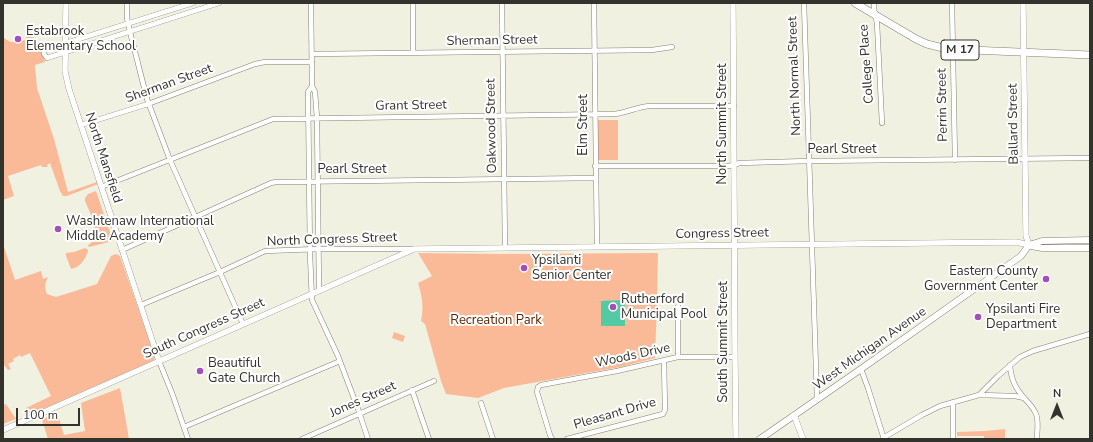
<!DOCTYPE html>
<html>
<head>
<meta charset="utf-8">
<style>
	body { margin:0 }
	#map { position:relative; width:1093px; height:442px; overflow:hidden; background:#f1f1e1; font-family:"Nunito Sans",sans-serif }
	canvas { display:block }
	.frame { position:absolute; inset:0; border:4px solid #33332d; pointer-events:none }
	.north { position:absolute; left:1037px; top:386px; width:40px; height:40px; -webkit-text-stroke:3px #fff; paint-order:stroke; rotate:0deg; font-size:11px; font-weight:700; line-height:16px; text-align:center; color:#33332d }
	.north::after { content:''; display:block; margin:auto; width:14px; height:18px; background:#33332d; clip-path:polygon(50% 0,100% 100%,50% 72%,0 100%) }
	.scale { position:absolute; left:16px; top:408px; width:64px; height:18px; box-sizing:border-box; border:2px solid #33332d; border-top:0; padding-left:5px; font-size:12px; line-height:14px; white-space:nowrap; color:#33332d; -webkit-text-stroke:3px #fff; paint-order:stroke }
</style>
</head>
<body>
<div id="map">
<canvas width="1093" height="442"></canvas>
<div class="frame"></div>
<div class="north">N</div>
<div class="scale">100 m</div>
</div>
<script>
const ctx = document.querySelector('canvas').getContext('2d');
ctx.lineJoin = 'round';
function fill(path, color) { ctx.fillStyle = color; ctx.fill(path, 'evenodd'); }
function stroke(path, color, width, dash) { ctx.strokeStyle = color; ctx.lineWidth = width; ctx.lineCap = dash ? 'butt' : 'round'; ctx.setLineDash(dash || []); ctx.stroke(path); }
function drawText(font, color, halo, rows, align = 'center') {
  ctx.font = font + ' "Nunito Sans",sans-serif'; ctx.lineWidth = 4; ctx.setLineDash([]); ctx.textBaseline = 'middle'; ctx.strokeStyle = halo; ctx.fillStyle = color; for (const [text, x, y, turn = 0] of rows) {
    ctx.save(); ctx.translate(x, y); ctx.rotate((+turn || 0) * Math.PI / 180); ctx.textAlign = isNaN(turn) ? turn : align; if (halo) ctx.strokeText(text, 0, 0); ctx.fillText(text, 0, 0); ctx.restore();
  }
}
const green = new Path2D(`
	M29 31H34V49L40 47 45 62 35 65 37 88 54 139 68 192 97 182 98 184 67 196H63L60 191 50 163 47 165 48 167H42L41 165 8 176 14 196 3 200V37C11 44 15 43 25 40Z
	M598 120H618V160H598Z
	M96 191 113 241 89 247 88 245C103 237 90 213 85 201V198L88 194Z
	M3 244 15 280 41 271 43 279 48 277C45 283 44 287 47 294L56 297 97 284 111 256 116 254 120 256 154 354 155 357 154 360 148 363 34 413H29L26 411V408L51 396 30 353 21 357 20 355 13 359 14 361 8 364 11 369 8 370 3 364Z
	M85 248 88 250V252C84 260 81 267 71 269L66 256V253L74 252Z
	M418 253 501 254 658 253 657 303 655 358 620 367 504 388 478 398 446 394 441 381 425 324 421 321C424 308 422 296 418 283L432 276Z
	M394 332 405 336 403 342 392 338Z
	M120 388 129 439H48L42 420 57 412 64 435 85 431 81 403Z
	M6 404 16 419 3 424V405Z
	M1005 429V439H984V436H957V432L985 431Z`);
const water = new Path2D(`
	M625 300V326H601V301Z`);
const minor = new Path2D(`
	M127 3V18L130 32 147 99 170 160 243 324
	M193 3 44 50V54L47 58 219 3
	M311 3 312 86 315 92 317 118 319 290
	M413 3V53
	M502 3 505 248
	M594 3 597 247
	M804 3 817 399
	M874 3V9L877 23 882 123
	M952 3 955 160
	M312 54 652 50 672 47
	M312 86 308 92 310 255 312 300 338 356 358 409 368 439
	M81 125 148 104 255 64 265 62H312
	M595 166H729L740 163 809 161 1090 158
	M101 187 273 119 614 114C626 113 637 107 649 106H734
	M122 250 271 183 276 182 596 178
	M141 305 220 272 265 251 318 249H413
	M678 306V357
	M159 361 172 393 188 439
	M1010 365C1011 379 1015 388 1025 399 1029 403 1033 407 1036 414 1039 421 1037 431 1037 439
	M861 369 868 388 884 439
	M412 390 429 439
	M979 395 1015 396 1024 398
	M953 402V439
	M481 403 493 439
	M184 427 340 361
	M883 438 922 415 940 406 979 395 998 376 1020 357 1033 351 1090 334
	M302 439 434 381
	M552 439 550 435 537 392 538 387 541 385 617 371 678 357H735
	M567 439 663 414 665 410 664 360`);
const tertiary = new Path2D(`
	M66 3 65 71 69 89 159 361
	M733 3 735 357 736 439
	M1023 3 1026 236 1029 245
	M794 415 803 439
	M3 430 414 249 1016 242 1029 245`);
const secondary = new Path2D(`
	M1031 246 1042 248H1090
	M760 439 861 369 1021 256 1029 245 1042 241 1090 240`);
const primary = new Path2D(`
	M855 3 916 39 927 44 947 49 1090 55`);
const markers = [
	[18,39,4,"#a44ebc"],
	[58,229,4,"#a44ebc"],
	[524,268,4,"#a44ebc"],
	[1046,279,4,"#a44ebc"],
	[613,307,4,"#a44ebc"],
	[978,317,4,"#a44ebc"],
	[200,371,4,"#a44ebc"]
];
const shields = [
	[960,50,38]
];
const shieldNames = [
	["M 17",960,50]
];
const poiNames = [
	["Estabrook",26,32],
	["Elementary School",26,47],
	["Washtenaw International",66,222],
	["Middle Academy",66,237],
	["Ypsilanti",532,261],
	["Senior Center",532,276],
	["Eastern County",1038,272,"right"],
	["Government Center",1038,287,"right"],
	["Rutherford",621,300],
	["Municipal Pool",621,315],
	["Ypsilanti Fire",986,310],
	["Department",986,325],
	["Beautiful",208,364],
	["Gate Church",208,379]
];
const streetNames = [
	["Sherman Street",492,41,-1],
	["College Place",867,64,-94],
	["North Normal Street",795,76,-92],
	["Sherman Street",169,84,-20],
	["Perrin Street",943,105,-91],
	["Grant Street",411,106,-1],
	["North Summit Street",723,124,-90],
	["Ballard Street",1014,124,-91],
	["Elm Street",584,125,-90],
	["Oakwood Street",492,126,-91],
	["Pearl Street",842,150],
	["North Mansfield",103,158,72],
	["Pearl Street",352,170],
	["Congress Street",722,234,-1],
	["North Congress Street",332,240,-2],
	["South Congress Street",204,329,-24],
	["South Summit Street",724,342,-90],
	["West Michigan Avenue",870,349,-35],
	["Woods Drive",633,356,-12],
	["Jones Street",363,400,-24],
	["Pleasant Drive",615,414,-16]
];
const parkNames = [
	["Recreation Park",496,321]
];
fill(green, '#faba98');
fill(water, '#52caa3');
stroke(minor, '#828274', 5.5);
stroke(tertiary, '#828274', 6);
stroke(secondary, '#828274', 7);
stroke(primary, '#828274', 8);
stroke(minor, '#fff', 4.5);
stroke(tertiary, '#fff', 5.5);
stroke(secondary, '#fff', 6);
stroke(primary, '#fff', 7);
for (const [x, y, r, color] of markers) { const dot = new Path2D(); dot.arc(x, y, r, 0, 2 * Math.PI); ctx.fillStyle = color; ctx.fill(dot); stroke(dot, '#fff', 1.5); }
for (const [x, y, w] of shields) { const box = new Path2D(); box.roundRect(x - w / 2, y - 10, w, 20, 3); ctx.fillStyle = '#fff'; ctx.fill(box); stroke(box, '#33332d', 1); }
drawText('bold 12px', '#33332d', null, shieldNames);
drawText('13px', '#33332d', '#fff', poiNames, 'left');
drawText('13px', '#33332d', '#fff', streetNames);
drawText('13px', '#5f2803', '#fff', parkNames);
</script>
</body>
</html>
